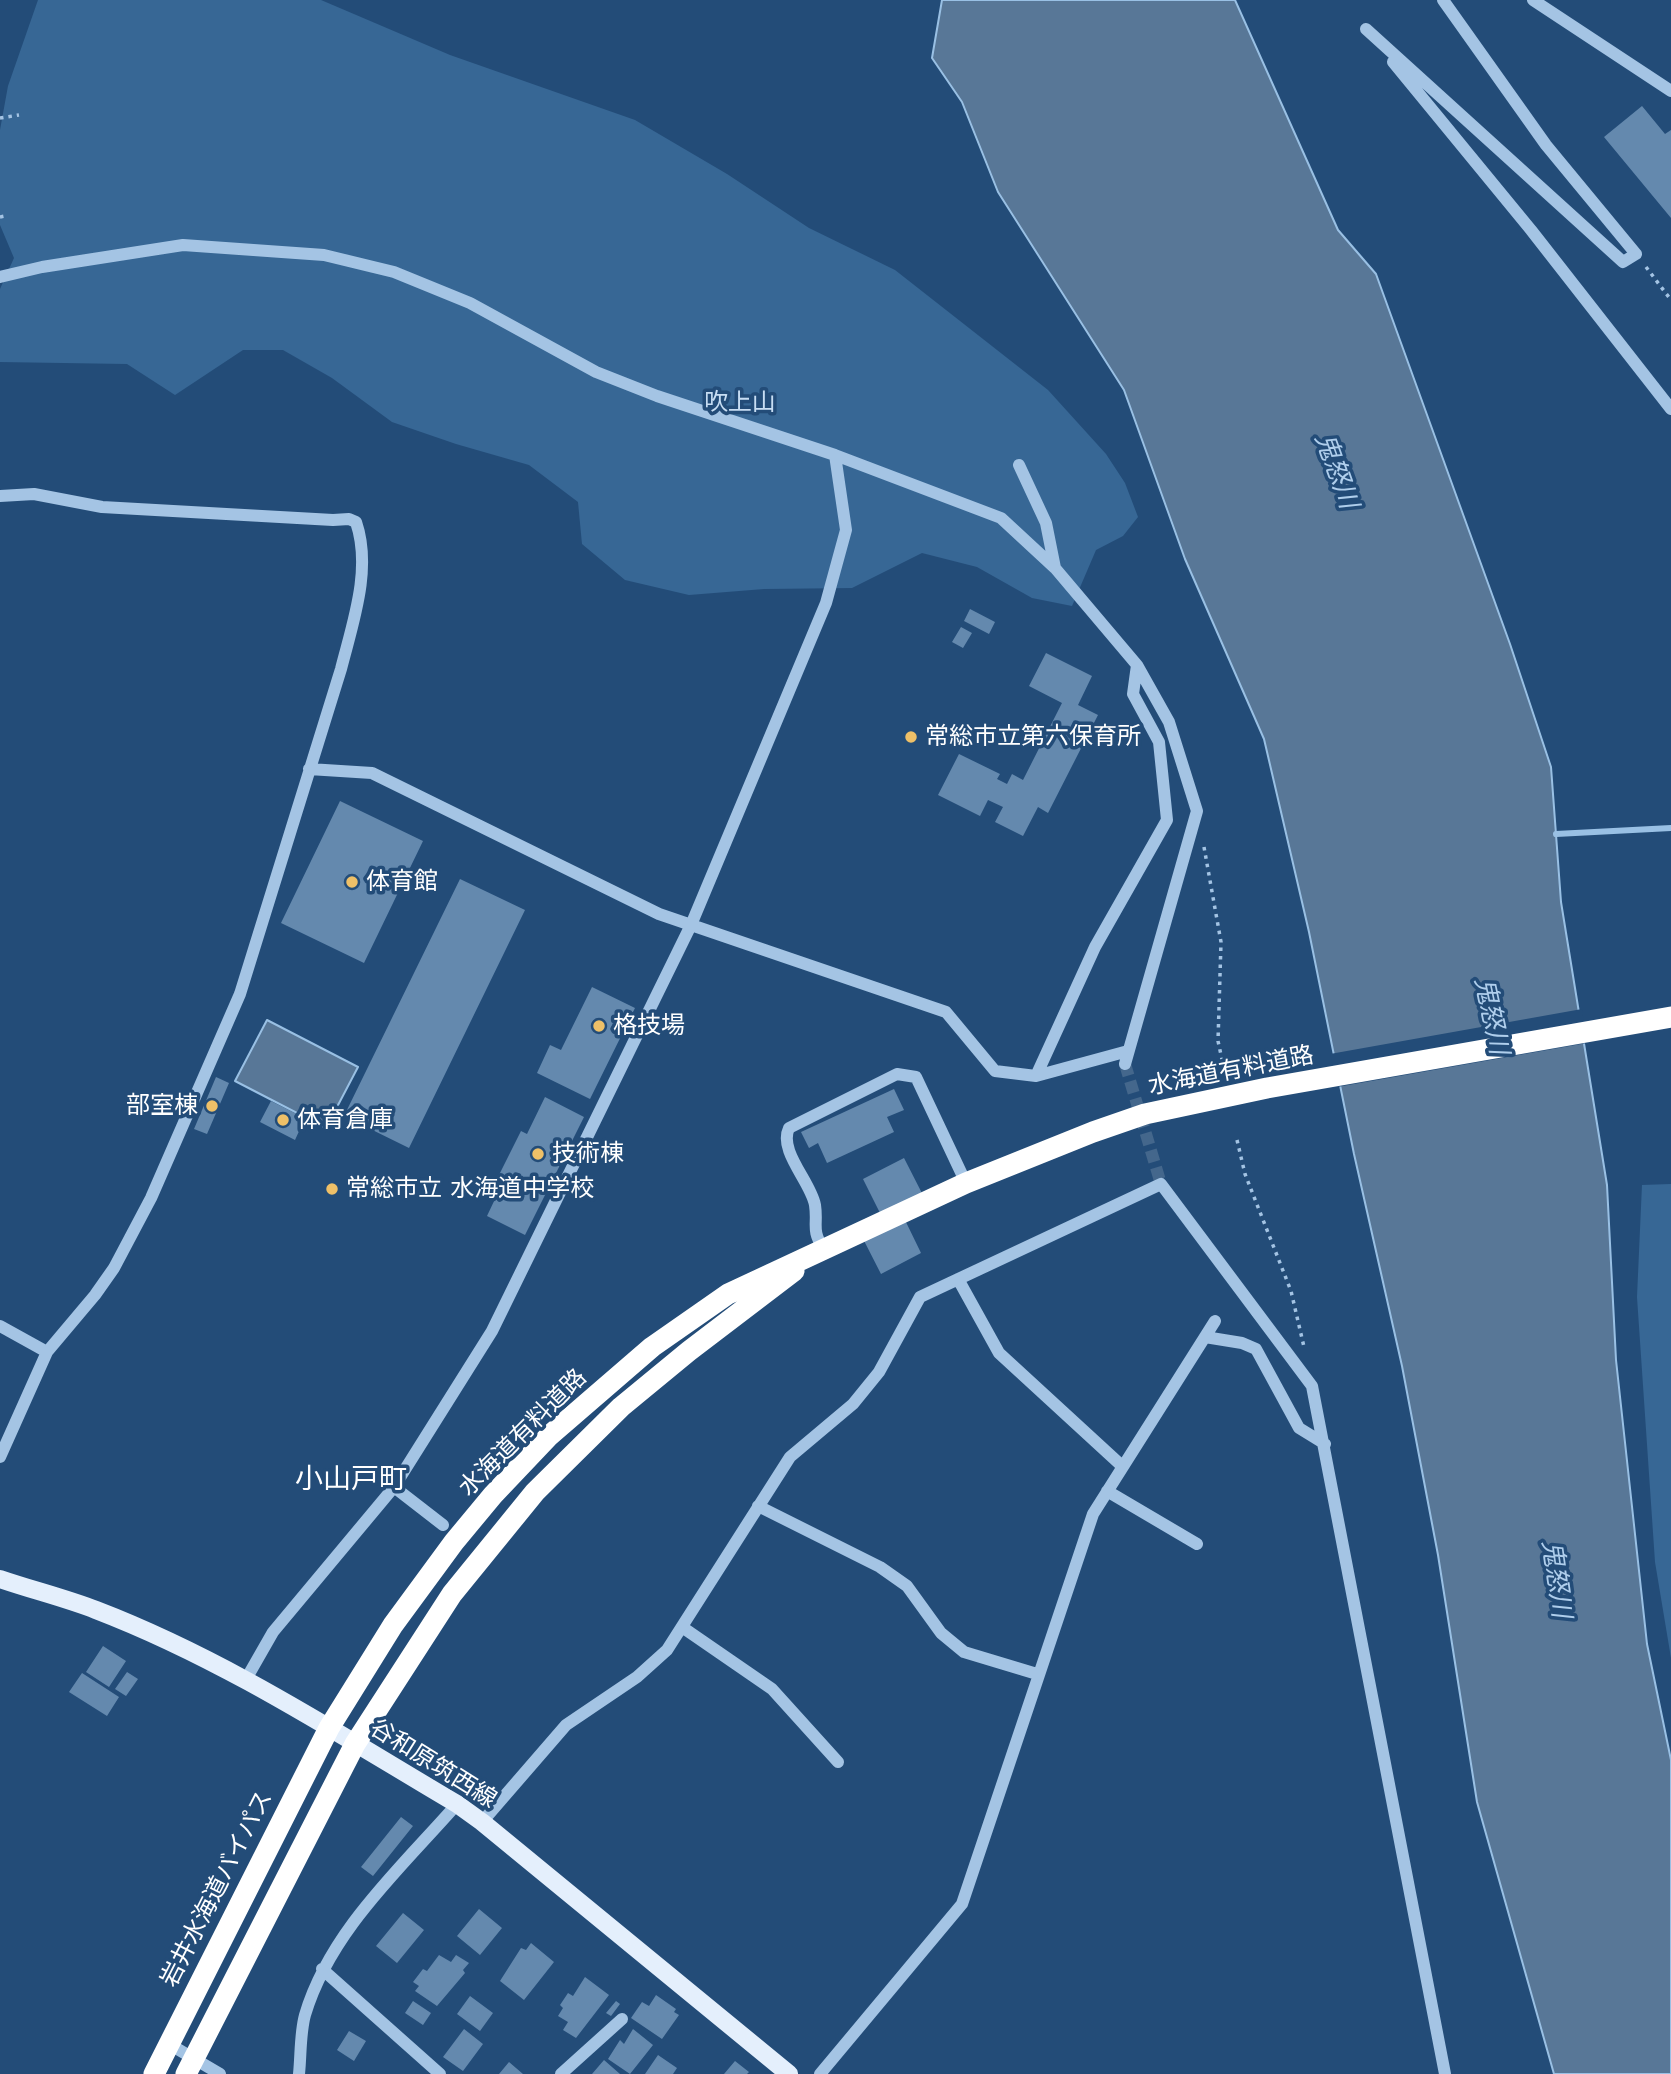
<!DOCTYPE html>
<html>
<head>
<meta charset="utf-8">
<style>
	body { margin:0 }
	canvas { display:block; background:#234c78 }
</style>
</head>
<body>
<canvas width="1671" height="2074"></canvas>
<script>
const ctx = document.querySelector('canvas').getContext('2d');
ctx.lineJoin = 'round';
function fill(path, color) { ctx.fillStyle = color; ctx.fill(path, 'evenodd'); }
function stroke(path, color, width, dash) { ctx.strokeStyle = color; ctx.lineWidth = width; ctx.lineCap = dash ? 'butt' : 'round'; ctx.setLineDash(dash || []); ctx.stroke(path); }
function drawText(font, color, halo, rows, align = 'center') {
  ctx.font = font + ' "Work Sans","Noto Sans JP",sans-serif'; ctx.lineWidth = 7; ctx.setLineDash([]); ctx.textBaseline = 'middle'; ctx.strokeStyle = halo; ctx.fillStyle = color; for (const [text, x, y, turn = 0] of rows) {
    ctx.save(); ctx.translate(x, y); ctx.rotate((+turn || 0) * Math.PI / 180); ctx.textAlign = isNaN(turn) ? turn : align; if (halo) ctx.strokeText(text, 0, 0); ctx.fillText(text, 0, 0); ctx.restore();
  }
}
const green = new Path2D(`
	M38 0H321L450 55 635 120 727 174 809 228 895 270 1048 390 1106 454 1125 483 1138 517 1123 536 1096 550 1072 606 1032 598 977 567 922 553 852 588 764 589 689 595 625 580 582 544 578 502 529 465 456 444 392 422 332 378 283 350H243L175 395 127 364 0 362V289L14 258 0 225V130L8 86Z
	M1671 1184V1658L1655 1562 1637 1297 1642 1185Z`);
const water = new Path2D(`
	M942 0H1235L1338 230 1376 274 1510 644 1551 767 1561 902 1607 1185 1616 1360 1647 1644 1671 1760V2074H1554L1477 1802 1438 1555 1402 1366 1354 1154 1309 932 1264 739 1185 559 1124 390 998 192 962 102 932 58Z
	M267 1020 358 1067 326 1128 235 1081Z`);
const pier = new Path2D(`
	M1582 1009 1587 1043 1337 1087 1330 1054Z`);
const stream = new Path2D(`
	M1556 834 1671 828`);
const building = new Path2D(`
	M1642 106 1665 134 1671 130V218L1604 137Z
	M970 609 995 622 989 634 964 621Z
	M961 627 972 633 963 648 952 642Z
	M1046 653 1092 676 1078 705 1098 715 1048 813 1038 807 1023 836 995 822 1003 807 988 800 980 816 938 795 959 754 1000 774 997 779 1007 784 1012 774 1023 780 1062 703 1029 686Z
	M340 801 423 841 364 963 281 923Z
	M460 879 525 910 409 1148 344 1116Z
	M592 987 635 1008 590 1099 537 1073 550 1045 561 1050Z
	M216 1077 229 1083 207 1134 194 1129Z
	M894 1089 904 1110 887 1117 894 1132 827 1163 818 1143 809 1148 801 1132Z
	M545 1097 584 1117 525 1235 487 1216 505 1178 499 1175 521 1131 527 1134Z
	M271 1101 305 1118 295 1140 260 1122Z
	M904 1158 928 1205 904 1218 921 1253 881 1274 857 1227 881 1215 863 1179Z
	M103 1646 126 1661 109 1687 86 1672Z
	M127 1672 138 1679 126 1696 115 1689Z
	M82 1673 119 1697 107 1716 69 1692Z
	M401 1817 413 1826 373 1876 361 1867Z
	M479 1909 502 1928 480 1955 457 1936Z
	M403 1913 424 1930 397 1963 376 1946Z
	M531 1943 554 1962 524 2000 500 1981 521 1948 526 1950Z
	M439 1955 451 1962 456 1955 469 1963 463 1970 465 1973 437 2006 415 1991 419 1986 413 1982 423 1969 427 1971Z
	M585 1977 609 1995 576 2038 563 2030 568 2022 558 2016 563 2008 560 2005 568 1993 573 1996Z
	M656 1995 676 2009 674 2012 679 2015 662 2039 631 2018 642 2002 649 2006Z
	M470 1996 493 2013 480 2031 457 2014Z
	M413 2001 431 2013 423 2025 405 2013Z
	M616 2001 620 2004 611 2016 606 2013Z
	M464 2029 483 2044 463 2071 443 2057Z
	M633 2029 653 2045 630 2074 608 2059 620 2040 624 2044Z
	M349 2031 366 2041 354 2061 337 2050Z
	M658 2055 677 2068 673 2074H645Z
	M604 2060 620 2074H592Z
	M735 2061 749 2072 747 2074H724Z
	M509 2062 523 2074H499Z`);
const minorTunnel = new Path2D(`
	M1125 1064 1161 1184`);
const path = new Path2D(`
	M0 118 19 115
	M0 217 5 216
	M1646 267 1671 300
	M1204 847 1221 942 1218 1041 1226 1078
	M1237 1140 1245 1174 1291 1291 1304 1347`);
const minor = new Path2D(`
	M1533 0 1671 91
	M1366 29 1623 262 1636 254 1546 145 1443 0
	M1393 62 1531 230 1671 409
	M0 277 42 267 183 245 324 255 394 272 470 303 596 372 657 396 835 455 1001 518 1055 568 1137 665 1169 722 1197 811 1125 1064
	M1019 465 1046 523 1055 568
	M0 496 34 494 102 507 333 520 349 519 356 522C372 569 353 622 341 669L240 994 151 1198 114 1268 95 1295 47 1352 0 1457
	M309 769 372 773 659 914 946 1012 995 1071 1036 1076 1128 1051
	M1036 1076 1095 947 1167 820 1159 742 1133 694 1137 665
	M823 1248C811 1229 818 1225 815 1205 811 1182 778 1151 789 1128L897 1074 916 1077 966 1183
	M958 1279 999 1353 1122 1466
	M0 1326 47 1352
	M1205 1337 1242 1343 1256 1349 1299 1428 1325 1444
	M394 1487 443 1525
	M1107 1491 1197 1544
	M758 1506 880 1567 907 1586 941 1633 964 1652 1037 1674
	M682 1627 772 1689 838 1762
	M245 1681 273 1632 394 1487 492 1331 691 925 826 603 846 530 835 455
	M482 1822 566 1725 637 1677 667 1650 790 1457 853 1404 879 1372 920 1297 1161 1184 1312 1386 1445 2074
	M322 1969 440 2074
	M169 2044 220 2074
	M299 2074C301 2055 300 2033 305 2015 330 1931 401 1868 457 1804
	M561 2074 622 2019
	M820 2074 962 1904 1093 1514 1215 1321`);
const major = new Path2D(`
	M0 1579C32 1590 65 1598 96 1610 224 1659 340 1735 457 1804L482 1822 789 2074`);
const highway = new Path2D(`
	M154 2074 329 1728 393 1625 454 1542 493 1495 549 1436 652 1347 728 1294 966 1183 1093 1132 1145 1114 1267 1088 1671 1017
	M186 2074 355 1744 452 1594 535 1492 621 1407 689 1351 794 1271`);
const markers = [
	[911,737,7,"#eec068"],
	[352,882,7,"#eec068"],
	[599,1026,7,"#eec068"],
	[212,1106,7,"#eec068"],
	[283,1120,7,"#eec068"],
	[538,1154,7,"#eec068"],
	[332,1189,7,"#eec068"]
];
const parkNames = [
	["吹上山",740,403]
];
const poiNames = [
	["常総市立第六保育所",925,737],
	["体育館",366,882],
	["格技場",613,1026],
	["部室棟",198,1106,"right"],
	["体育倉庫",297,1120],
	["技術棟",552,1154],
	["常総市立 水海道中学校",346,1189]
];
const streetNames = [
	["水海道有料道路",1231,1071,-11],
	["水海道有料道路",523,1433,-45],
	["谷和原筑西線",433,1764,32],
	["岩井水海道バイパス",217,1889,-63]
];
const waterNames = [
	["鬼怒川",1336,471,70],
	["鬼怒川",1491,1016,78],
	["鬼怒川",1556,1579,82]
];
const quarterNames = [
	["小山戸町",351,1480]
];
fill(green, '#376795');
fill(water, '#587797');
stroke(water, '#99c0e4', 2);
fill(pier, '#234c78');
stroke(stream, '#99c0e4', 6);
fill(building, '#6489ae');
stroke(minorTunnel, '#44678c', 12, [12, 6]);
stroke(path, '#a4c4e4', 3.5, [3.5, 5]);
stroke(minor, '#a4c4e4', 12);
stroke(major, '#e4effc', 18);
stroke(highway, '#fff', 21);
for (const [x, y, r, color] of markers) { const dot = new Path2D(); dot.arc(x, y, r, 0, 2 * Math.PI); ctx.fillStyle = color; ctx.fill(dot); stroke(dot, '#234c78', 2.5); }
drawText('24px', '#c7ddf3', '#234c78', parkNames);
drawText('24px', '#fff', '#234c78', poiNames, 'left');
drawText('24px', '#fff', '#234c78', streetNames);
drawText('italic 26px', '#afceec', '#234c78', waterNames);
drawText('28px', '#fff', '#234c78', quarterNames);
</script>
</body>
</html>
